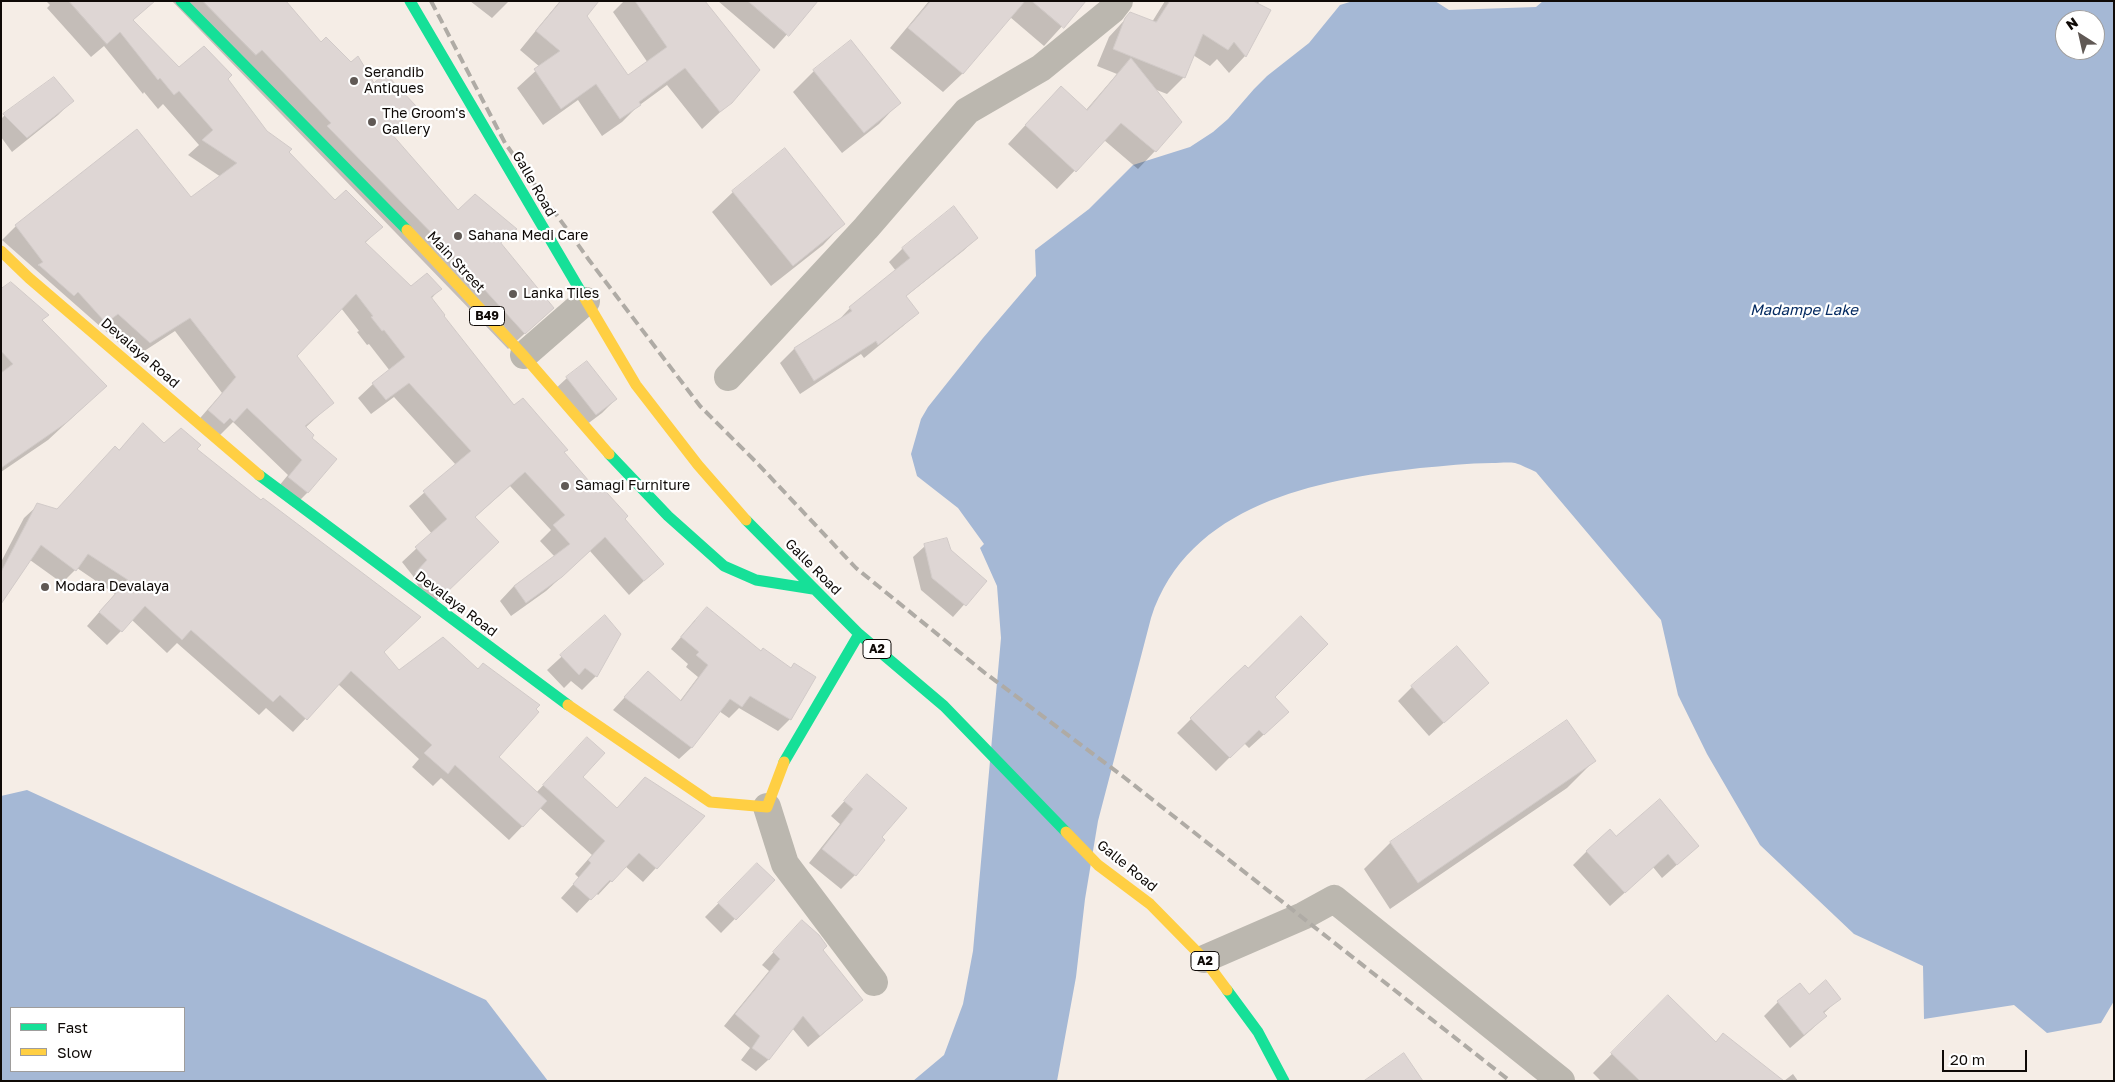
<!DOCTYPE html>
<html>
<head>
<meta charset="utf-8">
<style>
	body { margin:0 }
	#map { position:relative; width:2115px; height:1082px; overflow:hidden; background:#f5ede6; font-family:"Golos Text",sans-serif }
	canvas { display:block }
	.frame { position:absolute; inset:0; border:2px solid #0f0a07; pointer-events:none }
	.legend { position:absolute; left:10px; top:1007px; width:175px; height:65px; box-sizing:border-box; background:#fff; border:1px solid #9f9d9c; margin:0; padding:6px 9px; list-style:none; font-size:15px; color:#0f0a07 }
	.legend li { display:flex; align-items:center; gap:10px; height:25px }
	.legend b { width:25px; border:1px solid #9f9d9c }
	.north { position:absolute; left:2055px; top:10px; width:50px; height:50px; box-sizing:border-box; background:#fff; border:1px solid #9f9d9c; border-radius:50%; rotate:325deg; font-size:14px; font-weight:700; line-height:20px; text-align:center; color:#0f0a07 }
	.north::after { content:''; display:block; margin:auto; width:18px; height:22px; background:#605955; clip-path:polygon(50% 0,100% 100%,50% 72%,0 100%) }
	.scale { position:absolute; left:1942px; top:1050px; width:85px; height:22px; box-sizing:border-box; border:2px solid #0f0a07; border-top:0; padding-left:6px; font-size:15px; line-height:18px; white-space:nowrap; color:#0f0a07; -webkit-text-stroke:4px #fff; paint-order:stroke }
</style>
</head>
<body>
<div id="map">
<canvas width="2115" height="1082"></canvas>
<div class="frame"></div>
<ul class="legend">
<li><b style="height:6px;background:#16e098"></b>Fast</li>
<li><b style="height:6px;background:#ffcf43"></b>Slow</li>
</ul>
<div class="north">N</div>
<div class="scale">20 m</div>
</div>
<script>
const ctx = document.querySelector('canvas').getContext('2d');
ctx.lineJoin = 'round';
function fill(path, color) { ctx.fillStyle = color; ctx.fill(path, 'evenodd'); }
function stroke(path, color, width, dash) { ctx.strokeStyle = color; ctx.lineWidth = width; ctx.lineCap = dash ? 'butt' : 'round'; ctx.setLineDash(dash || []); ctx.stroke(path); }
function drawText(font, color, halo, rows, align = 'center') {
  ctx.font = font + ' "Golos Text",sans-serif'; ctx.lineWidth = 4.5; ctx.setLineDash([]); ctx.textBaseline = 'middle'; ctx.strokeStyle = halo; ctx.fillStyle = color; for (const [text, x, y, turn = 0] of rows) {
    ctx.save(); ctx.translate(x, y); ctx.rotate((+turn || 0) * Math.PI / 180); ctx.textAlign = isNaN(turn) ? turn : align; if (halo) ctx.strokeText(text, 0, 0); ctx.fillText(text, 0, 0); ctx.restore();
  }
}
const water = new Path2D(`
	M1353 1H1435L1449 10 1536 7 1543 1H2114V1001L2101 1023 2047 1033 2014 1005 1924 1019 1923 966 1854 934 1760 845 1707 754 1678 695 1661 620 1536 472C1529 469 1522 465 1515 463 1508 462 1499 463 1492 463 1468 463 1444 466 1420 468 1316 480 1188 504 1151 618L1098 821 1085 899 1076 977 1057 1081H913L944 1055 963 1004 973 951 1001 638 997 586 980 548 984 544 958 508 917 476 911 454 921 419 928 407 983 338 1036 276 1035 250 1089 209 1133 165 1190 147 1213 132 1228 119 1254 89 1267 76 1309 43 1340 5ZM2065 20H2095V50H2065Z
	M27 790 486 1000 548 1081H1V796ZM11 1008H184V1071H11Z`);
const shadow = new Path2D(`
	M46 1H147L150 4 132 21 179 69 227 79 267 132 335 202 381 227 365 243 411 287 440 289 431 299 442 316 514 407 563 453 663 563 629 595 590 551 546 591 511 616 500 601 514 586 555 557 540 541 551 530 510 486 474 518 483 556 429 608 413 576 402 562 432 534 409 506 456 465 394 397 371 414 358 398 373 384 390 371 369 344 367 345 357 332 359 331 341 308 295 356 333 402 305 428 310 438 308 492 293 507 274 492 288 475 233 422 219 436 194 425 222 393 175 331 135 357 2 240 16 226 191 199 221 177 188 155 199 145 163 104 158 109 144 92 143 94 104 46 91 57 47 8 50 5Z
	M172 1H284L389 133 458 212 515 229 500 244 552 308 508 349Z
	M470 1H509L492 18Z
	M560 1H589L562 40 628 77 648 63 613 12 624 1H704L731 102 702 129 667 85 637 107 622 122 602 136 578 100 543 125 517 88 540 67 520 50Z
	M718 1H816L774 49Z
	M929 1H1085L1044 46 1010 17 962 74 943 92 890 48Z
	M1165 1H1259L1245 56 1229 73 1217 59 1210 66 1193 55 1184 77 1167 94 1154 89 1155 151 1138 169 1104 140 1057 189 1008 144 1044 105 1086 110 1117 74 1097 66 1109 37 1131 13 1152 22Z
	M814 71 899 103 879 124 842 153 793 92Z
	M72 101 58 115 12 152 1 137V119L8 112Z
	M733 192 843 224 823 245 771 286 712 212Z
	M977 238 963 251 905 297 917 312 903 326 864 358 861 354 800 394 780 363 794 349 836 323 850 308 896 271 889 262 903 248Z
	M1 290 47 315 41 321 88 403 48 440 1 472Z
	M567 378 616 399 602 413 582 428 553 391Z
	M164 445 196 449 399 672 536 793 574 752 581 777 616 809 645 778 703 817 643 882 625 866 598 895 596 893 577 913 561 898 579 878 575 874 592 855 540 808 509 840 441 778 433 786 412 767 419 759 338 684 293 732 266 708 259 715 177 643 167 653 132 620 107 645 87 626 115 594 77 568 62 583 30 560 1 604V562L24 518 38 505 56 510 119 451Z
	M925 546 949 551 985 581 953 617 921 590 913 557Z
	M605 617 596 676 582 690 571 681 564 688 547 670Z
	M695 620 790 669 794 665 790 719 778 731 739 708 729 718 719 711 691 748 679 759 613 710 637 684 680 701 698 677 686 667 688 664 671 649Z
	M1248 670 1273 697V726L1249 748 1244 743 1216 771 1177 733 1228 682Z
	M1488 683 1429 736 1398 701 1412 687Z
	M1594 761 1567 788 1390 909 1364 869 1391 842Z
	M867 776 880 838 883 840 855 875 841 889 809 863 840 824 831 816Z
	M1616 837 1698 846 1662 878 1653 867 1610 906 1573 865 1587 851Z
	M757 864 773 880 721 933 705 917Z
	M802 921 822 950 862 1000 808 1047 792 1028 768 1060 756 1071 741 1060 750 1048 724 1026 769 971 762 965Z
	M1809 995 1839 999 1823 1014 1825 1016 1811 1030 1790 1048 1764 1016 1778 1002Z
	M1668 997 1715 1043 1723 1034 1782 1081H1601L1593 1073Z
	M1793 1074 1798 1081H1784Z`);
const building = new Path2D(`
	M69 1H155L133 20 179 67 204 46 232 75 228 79 267 131 292 149 289 152 335 200 346 190 383 227 365 242 411 286 427 273 442 289 431 297 445 315 444 316 514 405 523 398 568 450 564 452 595 488 599 484 628 516 625 519 664 564 644 581 605 537 562 577 526 603 514 586 570 544 553 525 565 515 525 472 475 517 499 542 444 595 415 573 427 560 415 547 447 519 423 491 471 451 409 383 386 400 372 383 405 357 384 330 382 331 371 317 373 316 356 294 297 356 334 403 305 426 314 435 312 438 337 459 308 493 288 477 302 460 247 408 234 422 230 418 224 424 208 410 236 377 190 318 150 343 118 314 106 323 78 292 74 296 40 266 38 265 43 262 15 225 137 129 191 197 237 163 202 140 213 130 179 91 174 95 160 78 158 80 120 32 107 44Z
	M203 1H286L321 42 326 37 351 62 358 56 374 83 385 73 417 107 390 132 458 210 475 194 517 229 500 242 554 308 525 334 452 254 327 126 331 123 262 50 256 55Z
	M561 1H599L587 16 628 75 667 47 635 1H705L760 70 732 103 720 112 685 68 639 102 641 105 620 119 596 84 561 109 534 69 560 51 536 31Z
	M748 1H818L789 36Z
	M931 1H1025L963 74 908 28Z
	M1032 1H1086L1064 28Z
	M1170 1H1253L1271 10 1246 57 1234 42 1228 50 1203 34 1185 78 1113 49 1125 18 1130 12 1156 22Z
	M851 40 901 103 864 133 813 70Z
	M1131 58 1182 122 1156 152 1121 123 1076 172 1025 125 1061 86 1087 110Z
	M54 77 74 101 27 138 3 114Z
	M785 148 845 224 793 266 732 191Z
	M954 206 978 238 906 296 919 313 878 345 876 341 814 381 794 348 852 311 849 307 910 258 902 248Z
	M11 282 49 315 42 320 107 386 66 423 1 468V373L13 364 1 351V289Z
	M587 361 617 399 596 415 566 377Z
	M143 423 164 443 181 428 201 445 197 449 261 500 263 498 421 617 384 652 399 670 443 637 478 669 483 663 540 705 536 709 539 712 499 757 547 801 523 827 455 765 448 774 424 753 432 745 351 671 307 720 280 695 273 702 191 630 182 640 145 606 122 632 99 612 128 580 88 554 76 571 41 545 1 604V572L37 503 57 509 115 446 119 450Z
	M947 538 951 550 987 581 966 606 932 578 924 544Z
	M707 607 761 651 763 648 791 668 794 663 816 677 791 720 750 696 742 707 730 699 692 748 624 697 648 671 681 701 708 665 696 655 699 652 681 637Z
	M605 615 621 634 597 677 585 668 579 675 560 655Z
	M1301 616 1328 644 1275 697 1289 712 1264 735 1259 730 1230 758 1190 718 1228 681 1245 665 1248 668Z
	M1457 646 1489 683 1444 723 1411 686Z
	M1567 720 1596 761 1418 883 1390 842Z
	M587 737 605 753 583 777 617 808 645 777 705 816 657 869 639 853 612 882 610 880 591 900 573 884 591 863 588 860 605 841 543 785Z
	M867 774 907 808 882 837 885 840 856 876 822 849 853 809 844 801Z
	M1660 799 1699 846 1677 865 1668 854 1625 893 1586 851 1610 829 1616 836Z
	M757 863 775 880 736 920 718 903Z
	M802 920 819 935 827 946 823 950 863 1000 820 1036 803 1016 769 1060 752 1048 760 1036 735 1014 780 959 773 952Z
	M1826 980 1841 999 1823 1012 1827 1016 1804 1035 1777 1001 1800 983 1809 994Z
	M1668 995 1716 1042 1723 1033 1784 1081H1640L1611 1053Z
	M1404 1053 1423 1081H1364Z`);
const street = new Path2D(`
	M524 355 586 301
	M728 377 866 228 967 111 1041 68 1112 10 1119 1
	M767 807 785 864 874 982
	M1204 959 1303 916 1334 899 1561 1081`);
const fast = new Path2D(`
	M181 1 407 230
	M410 1 584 297
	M609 454 668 516 724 566 756 580 813 589
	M259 475 568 705
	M746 520 859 634 944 706 1066 832
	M784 762 859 634
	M1227 990 1258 1032 1284 1081`);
const slow = new Path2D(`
	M407 230 524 356 609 454
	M1 251 29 278 259 475
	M584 297 636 385 698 465 746 520
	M568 705 710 802 767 807 784 762
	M1066 832 1098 865 1150 904 1204 959 1227 990`);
const rail = new Path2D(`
	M431 1 505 143 589 260 700 406 757 463 856 568 985 673 1125 778 1510 1081`);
const markers = [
	[354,81,5,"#605955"],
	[372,122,5,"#605955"],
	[458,236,5,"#605955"],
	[513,294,5,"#605955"],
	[565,486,5,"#605955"],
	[45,587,5,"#605955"]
];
const shields = [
	[487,316,35],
	[877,649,28],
	[1205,961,28]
];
const shieldNames = [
	["B49",487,316],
	["A2",877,649],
	["A2",1205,961]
];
const poiNames = [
	["Serandib",364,73],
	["Antiques",364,89],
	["The Groom's",382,114],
	["Gallery",382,130],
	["Sahana Medi Care",468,236],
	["Lanka Tiles",523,294],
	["Samagi Furniture",575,486],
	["Modara Devalaya",55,587]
];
const streetNames = [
	["Galle Road",534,184,60],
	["Main Street",456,262,47],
	["Devalaya Road",140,353,41],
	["Galle Road",813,567,45],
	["Devalaya Road",456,604,37],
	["Galle Road",1127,866,39]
];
const waterNames = [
	["Madampe Lake",1804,310]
];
fill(water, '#a5b8d5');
fill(shadow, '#0003');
fill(building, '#ded6d4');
stroke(building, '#d1cac8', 1);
stroke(street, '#bbb7af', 28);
stroke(fast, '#16e098', 11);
stroke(slow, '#ffcf43', 11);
stroke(rail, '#afaba5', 4, [10, 5]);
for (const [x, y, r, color] of markers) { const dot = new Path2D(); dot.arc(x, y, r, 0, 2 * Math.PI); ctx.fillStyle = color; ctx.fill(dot); stroke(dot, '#fff', 2); }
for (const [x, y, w] of shields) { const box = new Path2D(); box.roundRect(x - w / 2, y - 9.5, w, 19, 4); ctx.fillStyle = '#fff'; ctx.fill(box); stroke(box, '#0f0a07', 1); }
drawText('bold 12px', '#0f0a07', null, shieldNames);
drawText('14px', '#0f0a07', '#fff', poiNames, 'left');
drawText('14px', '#0f0a07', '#fff', streetNames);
drawText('italic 15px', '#052b62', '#fff', waterNames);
</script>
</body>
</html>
